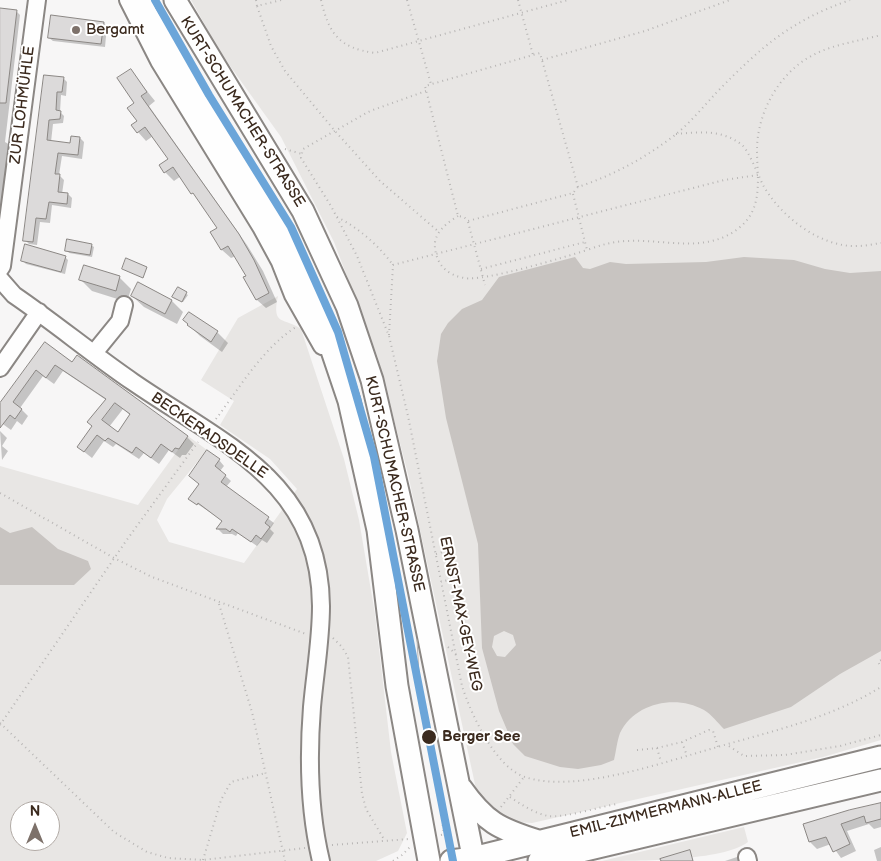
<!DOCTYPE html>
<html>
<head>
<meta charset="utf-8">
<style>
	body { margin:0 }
	#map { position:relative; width:881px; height:861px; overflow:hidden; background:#f7f6f6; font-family:"Balsamiq Sans",sans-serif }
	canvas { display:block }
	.north { position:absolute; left:10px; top:801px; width:50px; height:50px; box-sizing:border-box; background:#fff; border:1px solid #b1aaa5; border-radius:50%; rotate:0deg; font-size:14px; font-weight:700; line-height:20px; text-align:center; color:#3b2a1e }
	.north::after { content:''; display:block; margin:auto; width:18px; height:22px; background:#7d716a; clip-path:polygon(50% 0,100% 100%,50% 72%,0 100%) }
</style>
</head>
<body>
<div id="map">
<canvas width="881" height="861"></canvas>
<div class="north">N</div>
</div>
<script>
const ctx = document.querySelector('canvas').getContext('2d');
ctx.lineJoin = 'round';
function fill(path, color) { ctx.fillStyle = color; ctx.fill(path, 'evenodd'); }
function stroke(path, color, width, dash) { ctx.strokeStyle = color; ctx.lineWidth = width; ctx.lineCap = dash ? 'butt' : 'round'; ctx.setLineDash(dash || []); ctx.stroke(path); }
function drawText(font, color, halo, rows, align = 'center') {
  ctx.font = font + ' "Balsamiq Sans",sans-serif'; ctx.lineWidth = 4; ctx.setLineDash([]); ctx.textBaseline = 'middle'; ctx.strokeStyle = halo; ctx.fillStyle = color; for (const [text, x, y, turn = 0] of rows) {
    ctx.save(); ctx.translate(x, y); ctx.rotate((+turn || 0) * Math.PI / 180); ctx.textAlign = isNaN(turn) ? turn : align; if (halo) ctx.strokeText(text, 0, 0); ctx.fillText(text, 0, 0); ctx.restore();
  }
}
const green = new Path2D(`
	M191 0H881V740L823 757 532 823 500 821 476 789 408 474 378 358 334 242 281 137 220 52Z
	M278 296C271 327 285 317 301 329L344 459 359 520 375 614 391 752 407 833 398 851 376 861H0V466L138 505 188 436 207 450 167 499 157 520 169 542 244 563 297 489 270 459 220 425 234 401 201 380 238 318ZM20 811H50V841H20Z
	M744 827 748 842C724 861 637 861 602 861Z`);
const water = new Path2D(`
	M575 257 583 268 590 269 610 262 626 264 706 262 744 257 794 260 825 269 850 273 881 271V651L840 674 791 707 724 729C718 723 711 714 704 710 676 694 634 703 620 733 617 741 616 752 614 760L601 765 578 769 560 767 525 756 513 744 499 711 482 648 478 544 446 418 437 361 441 334 448 323 462 309 482 300 499 277ZM504 631 513 635 516 645 505 657 497 656 492 647 494 636Z
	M0 527 10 533 32 527 58 549 88 561 91 569 74 585H0Z`);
const shadow = new Path2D(`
	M16 11 20 15 5 142 12 146 4 206H0V16Z
	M104 23 107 26 105 47 53 41 49 38Z
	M130 70 155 101 149 106 247 245 263 271 277 302 266 308 257 300 248 276 236 256 231 258 222 250 212 233 218 228 199 200 181 176 174 181 165 172 170 159 153 136 146 141 138 132V122Z
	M45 76 63 78 67 82 66 96 61 95 60 112 64 116 63 123 53 124 51 142 71 145 80 138 84 142 82 159 62 156 59 175 64 180 62 194H68L72 198 71 208 52 205 50 223 40 222 37 245 29 244 25 240Z
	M91 245 94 247 92 257 69 253 67 250Z
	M65 257 68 260 65 274 26 264 22 260Z
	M120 278 131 289 127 302 92 291 80 279Z
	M178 289 188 295 183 302 175 298Z
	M132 296 172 301 183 312 177 324 144 307Z
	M189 313 217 332 228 343 222 352 200 336 189 325Z
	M45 344 187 437 194 444 186 455H182L180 458 169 450 159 464 144 453 139 459 116 444 113 447 104 441 92 458 78 447 93 426 106 400 63 371 54 384 43 376 20 408 28 416 22 425 17 421 11 430 0 422V406ZM123 409 131 416 118 433 109 427Z
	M0 431 7 438 2 446 8 451 2 460Z
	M219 460 224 466 220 471 231 481 226 487 274 523 270 529 274 533 267 543 262 540 257 546 238 533 236 536 232 534H223L218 529 223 521 190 499 200 485 191 476Z
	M881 803V827L874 829 869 824 847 831 856 851 841 858 831 844 817 849 810 842 805 825Z
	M881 847V861H877L874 850Z
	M737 857 741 861H725Z`);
const building = new Path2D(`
	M0 8 17 10 6 103H0Z
	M51 15 104 22 101 44 48 38Z
	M131 69 147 92 141 96 239 234 254 260 269 293 256 300 243 277 246 276 228 246 221 250 210 232 217 228 193 193 191 194 173 167 164 173 159 165 168 159 145 127 137 133 131 125 137 121 127 108 134 103 117 78Z
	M44 75 64 77 62 92H57L56 110 61 111 60 119 49 120 47 140 70 143 71 136 80 137 78 155 58 153 55 174H60L58 192 68 193 67 204 49 202 46 219 36 218 33 242 23 241Z
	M67 239 92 244 90 255 65 251Z
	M25 244 66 256 61 272 21 261Z
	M126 258 147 267 143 278 122 269Z
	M84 265 120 276 116 291 79 280Z
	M138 282 172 300 165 314 131 296Z
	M178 287 187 292 182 302 172 297Z
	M189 312 218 331 211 342 187 325 188 324 183 320Z
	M45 342 72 362 77 355 188 436 179 449 175 448 172 452 161 444 151 458 136 447 132 453 108 438 105 441 97 435 84 452 77 447 92 426 87 422 106 399 55 365 46 378 36 370 13 402 22 409 15 419 10 415 0 428V403ZM115 403 130 414 118 432 102 420Z
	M207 450 220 459 215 466 226 475 221 482 269 517 265 523 270 527 261 539 256 535 251 542 232 529 230 532 226 529H216L222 521 198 503 197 505 188 499 199 484 189 476Z
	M881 803V819L866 823 864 816 841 824 850 844 833 852 826 837 809 842 803 824 849 810Z
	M690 850 693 861H661L660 859Z`);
const path = new Path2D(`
	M256 0 257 6
	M281 0 257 6 271 46 285 71 335 131 380 181 439 232
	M321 0C329 34 339 48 375 53L568 0
	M407 0 431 84
	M518 0 533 55
	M542 60 645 31 730 0
	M426 91 370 111 303 149 301 158 331 206 357 256 389 336 408 416 462 686C471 714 495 767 525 777 575 794 664 762 714 748 772 731 829 719 881 687
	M676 134C699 132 722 129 742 145 749 151 758 175 763 185 780 216 821 248 858 246 866 246 874 244 881 243
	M285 149 302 154
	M578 187 540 53 425 86 458 216 464 217 468 221 573 193 578 187C614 175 645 158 675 135 690 123 704 106 717 92 761 47 790 21 850 0
	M573 194 587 250C601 245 614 241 628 241 666 239 706 254 739 228 764 208 757 178 757 150 757 112 780 71 815 54 835 44 859 41 881 35
	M458 216C447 223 433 233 435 248 437 266 448 275 464 278 483 282 565 257 587 250
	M337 217C359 228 379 246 393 265
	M468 222 485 285
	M481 269 585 242
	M389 335 393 265 724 180 758 175
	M216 419C240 387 263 348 296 327
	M0 493 114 558 152 577 306 634
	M436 554 446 551 452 579 441 582
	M219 604 252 712 285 861
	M333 638 342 647 348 657 362 794 366 809 385 841
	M448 647 456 654
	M881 660 878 662 881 667
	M0 723 114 832 147 852 168 858 203 860 305 848
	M0 725 126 541 198 442
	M682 742 687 756
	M729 746 744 756 785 755 840 746 881 735
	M657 748 661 762
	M637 750 657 748 682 742 709 730 713 731 718 747
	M510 797C522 805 534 813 548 816 565 818 599 807 617 804
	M501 807 524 777
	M442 820 444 835
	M441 835 451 833
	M332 845 409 839
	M203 860 221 800 231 782 266 773
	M393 861 402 855 410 847`);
const minor = new Path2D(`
	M128 0 159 61 261 227 280 262 293 295 322 346
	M0 269 2 266 37 0
	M0 279 14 295C55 323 92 354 133 382 223 444 320 481 321 606 321 640 315 673 312 707 308 758 309 811 321 861
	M94 353 120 321 124 305
	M0 368 39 312
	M747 857 748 861`);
const major = new Path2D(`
	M141 0 146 13 277 223 321 318 349 401 378 530 397 686 429 861
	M175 0 303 211 347 306 372 380 407 530 474 861
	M461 788C485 822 499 829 538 841
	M451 861 473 858 881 757
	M539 861 881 780`);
const tram = new Path2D(`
	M417 640 420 690`);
const tram1 = new Path2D(`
	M155 0 209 95 291 227 338 332 374 457 453 861`);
const markers = [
	[76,30,5,"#7d716a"],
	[429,737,8,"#3b2a1e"]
];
const poiNames = [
	["Bergamt",86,30]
];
const streetNames = [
	["ZUR LOHMÜHLE",23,105,-83],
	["KURT-SCHUMACHER-STRASSE",242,112,58],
	["BECKERADSDELLE",209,436,35],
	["KURT-SCHUMACHER-STRASSE",394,484,77],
	["ERNST-MAX-GEY-WEG",460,614,78],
	["EMIL-ZIMMERMANN-ALLEE",666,810,-14]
];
const stopNames = [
	["Berger See",442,737]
];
fill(green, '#e8e6e4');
fill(water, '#c8c4c1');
fill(shadow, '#0003');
fill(building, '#dcdada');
stroke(building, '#8b8784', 1);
stroke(minor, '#8b8784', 20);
stroke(major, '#8b8784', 25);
stroke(path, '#b8b6b5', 2, [1, 4]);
stroke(minor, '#fefefe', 16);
stroke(major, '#fefefe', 21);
stroke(tram, '#b8b6b5', 1);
stroke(tram1, '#6ba5d9', 8);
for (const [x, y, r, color] of markers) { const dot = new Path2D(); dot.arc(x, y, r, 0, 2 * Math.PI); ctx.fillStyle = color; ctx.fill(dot); stroke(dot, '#fff', 2); }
drawText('15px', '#3b2a1e', '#fff', poiNames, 'left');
drawText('15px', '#3b2a1e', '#fff', streetNames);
drawText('bold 15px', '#3b2a1e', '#fff', stopNames, 'left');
</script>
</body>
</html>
